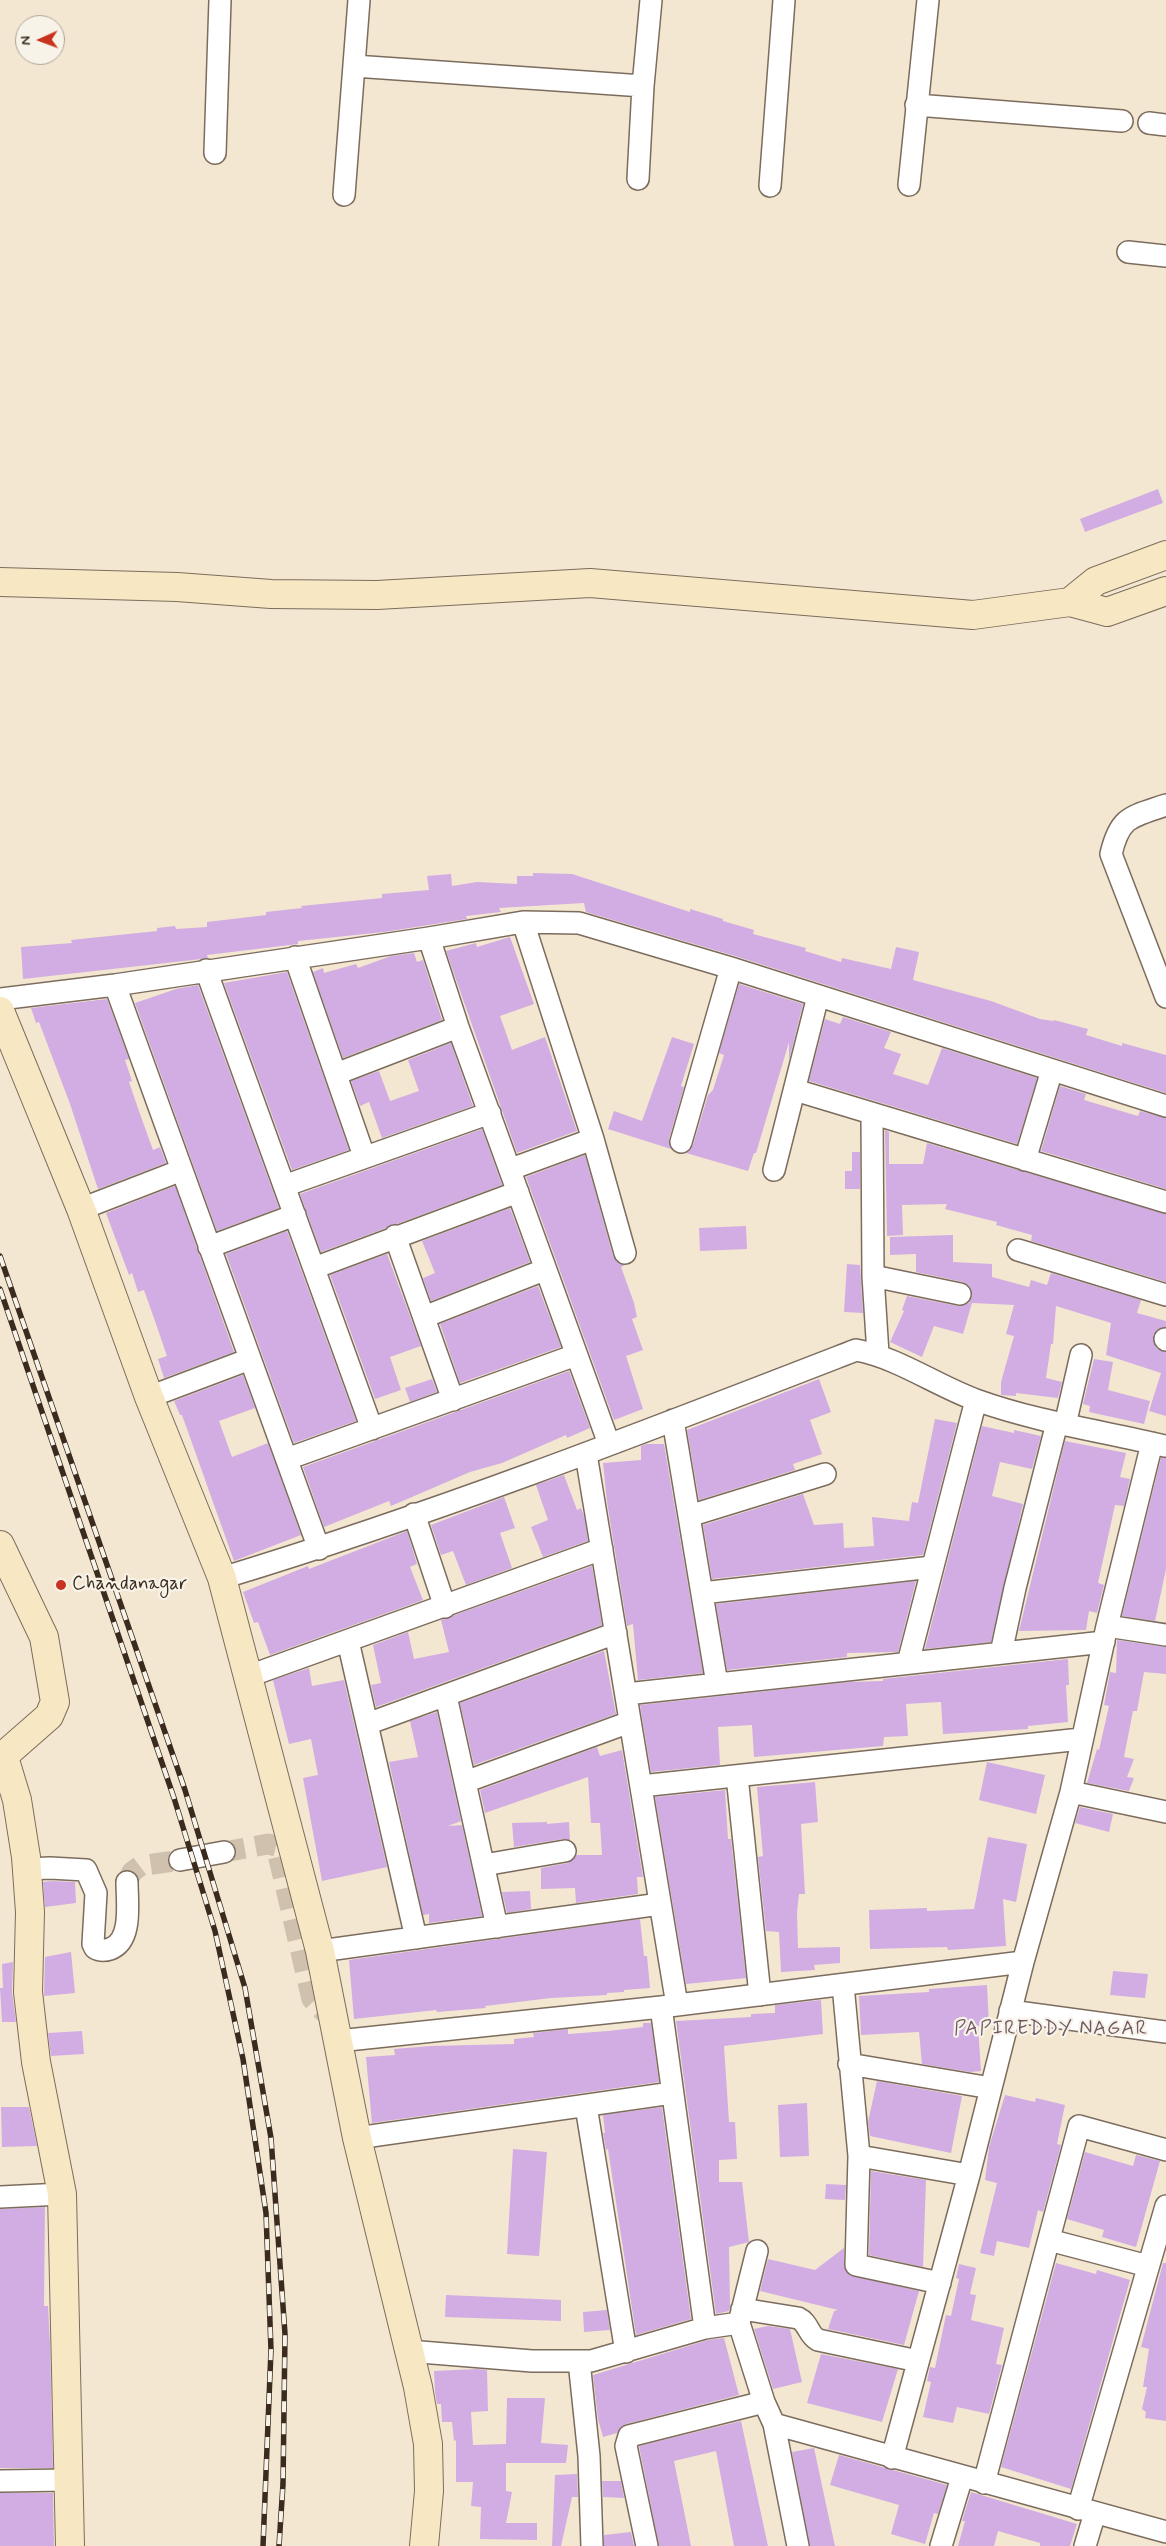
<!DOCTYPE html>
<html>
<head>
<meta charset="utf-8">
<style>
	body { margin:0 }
	#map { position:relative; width:1166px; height:2546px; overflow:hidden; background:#f4e7d1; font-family:Mynerve,sans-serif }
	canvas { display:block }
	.north { position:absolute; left:15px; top:15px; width:50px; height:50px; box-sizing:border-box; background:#f7f3e8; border:1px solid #aca397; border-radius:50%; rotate:268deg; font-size:14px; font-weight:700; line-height:20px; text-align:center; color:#3b2a1e }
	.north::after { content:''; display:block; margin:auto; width:18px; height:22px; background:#c8321e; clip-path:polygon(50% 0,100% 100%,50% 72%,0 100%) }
</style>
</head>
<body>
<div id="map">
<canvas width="1166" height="2546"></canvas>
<div class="north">N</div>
</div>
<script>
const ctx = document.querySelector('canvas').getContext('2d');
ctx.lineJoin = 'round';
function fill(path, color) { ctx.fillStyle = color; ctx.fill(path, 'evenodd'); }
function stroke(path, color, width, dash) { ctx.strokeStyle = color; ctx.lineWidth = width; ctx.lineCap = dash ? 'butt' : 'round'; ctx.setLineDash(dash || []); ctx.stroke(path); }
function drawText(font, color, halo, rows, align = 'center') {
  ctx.font = font + ' Mynerve,sans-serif'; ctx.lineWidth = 4.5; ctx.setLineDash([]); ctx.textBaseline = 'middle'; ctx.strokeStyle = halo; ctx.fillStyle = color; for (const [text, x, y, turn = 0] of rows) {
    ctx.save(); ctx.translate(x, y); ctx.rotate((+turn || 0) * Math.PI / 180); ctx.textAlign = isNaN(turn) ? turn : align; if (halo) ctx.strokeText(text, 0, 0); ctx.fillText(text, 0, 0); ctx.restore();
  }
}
const building = new Path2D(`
	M1158 489 1163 503 1085 532 1080 519Z
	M533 873 572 874 690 912V909L723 919V921L754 930 753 934 806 948 805 951 841 962 842 958 891 969 896 947 919 952 913 980 991 1001 1040 1019 1054 1021V1020L1088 1029 1086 1035 1122 1046V1043L1166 1055V1093L735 956 586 912 584 903 499 908 501 912 466 916 467 919 384 932 298 941V944L207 955 208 958 193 960 23 979 21 947 72 943 71 940 157 931V928L175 926 176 929 207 927V922L266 915V912L302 908 301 906 382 898V894L429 890 427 876 451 874 452 886 477 882 517 884V876H533Z
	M510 937 534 1004 500 1016 512 1050 545 1037 577 1131 517 1153 446 951 476 943 477 947Z
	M414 953 417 962 423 960 442 1020 343 1058 313 972 323 968 324 973 356 964 358 968 391 956Z
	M287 972 349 1150 292 1170 224 983Z
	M739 984 803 1004 789 1060V1042L756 1153H754L748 1171 686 1153 693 1145 708 1095 713 1090 724 1055 719 1053Z
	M198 985 279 1208 217 1231 135 1003 176 989Z
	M107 999 129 1059 125 1060 132 1081 129 1082 140 1114 153 1150 160 1147 166 1163 98 1189 70 1104 39 1022 36 1023 31 1008Z
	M843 1017 891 1032 884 1048 901 1054 893 1074 928 1085 942 1048 1037 1078 1017 1144 809 1081 825 1019 840 1024Z
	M672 1037 694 1044 681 1086 684 1087 669 1139 671 1149 608 1129 614 1111 642 1121Z
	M451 1043 473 1106 382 1138 369 1102 360 1106 351 1081 379 1071 390 1101 419 1091 408 1060Z
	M1060 1086 1086 1094 1084 1100 1138 1116 1140 1111 1166 1118V1189L1041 1151Z
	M482 1129 502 1185 321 1252 300 1194Z
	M885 1130 889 1132V1164H923L927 1143 1166 1214V1282L1031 1241 1032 1235 996 1225 997 1222 945 1209 947 1204 902 1205 903 1235 887 1236Z
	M852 1152H860V1189H845V1171H852Z
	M585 1155 613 1256 617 1262 625 1265 621 1267 634 1303 637 1317 632 1319 643 1350 626 1356 643 1409 614 1420 526 1177Z
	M175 1186 234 1352 164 1378 158 1359 167 1356 156 1324 144 1290 138 1292 132 1273 129 1275 106 1213Z
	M510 1208 530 1262 431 1301 423 1278 435 1273 422 1241Z
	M746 1226 747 1249 700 1251 699 1228Z
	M287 1231 356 1421 294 1443 226 1254Z
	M953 1235V1262L992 1264V1277L1029 1287 1031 1280 1047 1285 1051 1273 1141 1300 1137 1313 1166 1321V1327L1157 1330 1153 1336 1156 1348 1166 1352V1416L1149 1411 1161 1373 1106 1355 1111 1323 1056 1306 1053 1344H1051L1046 1378 1062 1382 1058 1398 1016 1393V1396L1001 1395V1382L1014 1336 1006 1334 1014 1305 972 1303 963 1334 934 1326 922 1357 890 1342 904 1311 902 1310 907 1296 958 1306 969 1303 972 1296 969 1285 963 1282 916 1272V1254L890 1255V1237Z
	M387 1254 421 1346 390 1357 401 1390 375 1399 330 1275Z
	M847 1264 860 1265 863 1313 844 1312Z
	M538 1286 561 1347 460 1383 440 1324Z
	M1094 1359 1113 1362 1108 1390 1150 1401 1144 1424 1089 1412 1090 1406 1083 1404Z
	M569 1371 590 1428 567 1438 566 1435 502 1463 470 1472 391 1506 389 1501 324 1527 303 1467Z
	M243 1375 255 1408 219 1421 232 1457 268 1443 301 1535 234 1561 182 1415H180L174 1401Z
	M432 1379 437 1392 410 1402 405 1388Z
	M819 1379 831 1412 810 1420 822 1454 793 1464 795 1470 699 1500 687 1430Z
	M935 1419 957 1423 923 1555 712 1579 703 1525 803 1494 814 1525 843 1523 844 1548 874 1546 872 1517 909 1521 912 1502 918 1503Z
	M982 1426 1014 1433V1430L1041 1436 1032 1469 1000 1462 992 1496 1023 1504 991 1642 925 1649Z
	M1065 1441 1126 1453 1120 1477 1130 1479 1124 1506 1115 1505 1098 1583 1104 1585 1097 1613 1089 1611 1086 1630 1019 1631Z
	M646 1444H664L703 1673 638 1680 633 1624 627 1626 607 1502 603 1463 641 1460V1446Z
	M1161 1458H1166V1569L1155 1621 1122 1616Z
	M564 1475 577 1510 581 1508 584 1516 588 1541 543 1557 531 1527 548 1520 536 1485Z
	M504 1497 515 1528 500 1533 512 1568 466 1585 453 1551 441 1555 431 1525Z
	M407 1531 417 1564 410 1567 423 1600 270 1655 258 1622 254 1623 243 1592 308 1566 309 1569Z
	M592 1566 602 1625 376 1707 371 1685 381 1683 373 1645 408 1632 414 1659 449 1652 441 1620Z
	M916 1581 898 1652 847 1653V1657L727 1670 716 1604Z
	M1117 1640 1166 1647V1674L1144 1672 1137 1711H1133L1124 1757 1134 1759 1127 1777 1134 1778 1129 1791 1087 1783 1097 1749 1099 1750 1109 1706 1104 1705 1110 1672 1116 1673Z
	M604 1651 616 1714 474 1765 460 1703Z
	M1068 1659 1069 1685H1066L1068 1722 1028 1726V1729L943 1734 941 1702 906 1704 908 1736 884 1737 883 1746 754 1757 752 1725 718 1727 720 1765 651 1772 640 1705 849 1682 883 1681V1679Z
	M309 1668 312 1686 344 1680 387 1867 322 1881 303 1778 318 1775 311 1739 289 1744 273 1680Z
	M437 1712 461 1821 448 1826 462 1825 482 1916 429 1923V1914L423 1915 389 1762 418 1757 410 1721Z
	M597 1747 600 1756 622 1750 643 1877H637L638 1894 576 1903 575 1888 541 1889V1868L568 1863 577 1855H602L600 1823H591L588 1777 485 1813 480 1790Z
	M987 1762 1045 1775 1036 1814 979 1800Z
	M815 1782 818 1822 801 1824 805 1894H799L797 1913 798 1948 840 1947V1963L814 1965 815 1970 781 1972 779 1932 766 1931 758 1857 763 1856 757 1787Z
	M725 1790 728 1839H731L746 1978 686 1984 655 1797Z
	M1080 1807 1113 1814 1109 1832 1075 1823Z
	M547 1822V1824L569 1822 570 1840 563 1839 514 1847 512 1823Z
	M988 1837 1027 1844 1016 1902 1003 1899 1006 1946 948 1950 947 1947 870 1949 869 1910 927 1908V1911L974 1909Z
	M52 1881 75 1882 76 1903 45 1907 43 1882Z
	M530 1891 531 1909 507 1913 502 1892Z
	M640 1919 644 1956H647L650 1988 624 1990V1992L607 1993V1995L551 1998 485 2006 486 2008 437 2012 436 2010 354 2019 349 1960Z
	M71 1952 75 1993 44 1996 45 1957Z
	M13 1962 12 1992 16 2022H2L0 1988H3L2 1964Z
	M1113 1971 1148 1974 1145 1998 1110 1995Z
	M987 1985 989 2025 978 2026 981 2071 970 2072 922 2064 919 2032 861 2035 859 1996 929 1992V1989Z
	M821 2000 823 2034 724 2046 729 2122H735L737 2159 719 2160V2182H742L749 2242 729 2247 730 2308 729 2311 716 2314 676 2021 751 2017V2014L775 2013V2005Z
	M643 2023H651L659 2082 372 2123 366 2057 395 2055 394 2049 430 2046 514 2044V2039L534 2037 533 2033 568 2029V2034L608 2031 643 2027Z
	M82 2031 84 2054 51 2056 48 2033Z
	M877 2081 962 2096 951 2153 870 2136 868 2122Z
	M1005 2095 1035 2102 1036 2098 1065 2105 1057 2144 1061 2145 1043 2212 1038 2210 1029 2248 997 2241 994 2256 980 2253 997 2183 985 2180 989 2147Z
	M807 2103 809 2156 780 2157 778 2105Z
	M1 2107H29L37 2146 2 2147Z
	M662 2107 691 2319 636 2335 608 2149 606 2150 603 2133H605L603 2115Z
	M513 2149 547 2152 539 2256 507 2254Z
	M1085 2152 1133 2166 1136 2155 1160 2161 1136 2247 1102 2237 1104 2230 1067 2219Z
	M871 2171 926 2180 923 2267 869 2255Z
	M826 2184 846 2185 845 2200 825 2199Z
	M45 2207 44 2306H48L50 2344 53 2468H0V2209Z
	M844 2248V2265L849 2275 919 2291 904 2345 828 2329 834 2311 838 2310 760 2291 768 2259 815 2270Z
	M1056 2263 1096 2274 1097 2270 1130 2280 1071 2489 1001 2467Z
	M1163 2263H1166V2421L1145 2418 1146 2412 1142 2409 1147 2387H1143L1149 2349 1141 2347Z
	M959 2264 976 2268 970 2294 976 2295 971 2320 1004 2328 996 2364 1002 2365 989 2414 957 2407 953 2423 923 2417 931 2382 927 2381 930 2367 935 2368 946 2315 951 2316 959 2279 956 2278Z
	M446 2295 561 2300V2321L445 2317Z
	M607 2310 610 2330 584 2332 583 2312Z
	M768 2326 790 2329 802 2382 773 2389 754 2329Z
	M724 2338 739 2395 626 2424 617 2433 603 2437 598 2419 593 2375 708 2340Z
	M821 2354 898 2369 882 2422 807 2403Z
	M477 2369 487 2370 488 2411 471 2412 473 2445 506 2444 507 2398H545L541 2443 568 2445 566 2463H506V2491L512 2492 506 2523H537V2540L480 2539 481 2507 471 2506 473 2482H456V2440L454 2441 452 2422H442L441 2404H437L435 2392 434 2371Z
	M741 2421 768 2546H734L716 2451 674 2461 691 2546H659L639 2446Z
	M814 2448 827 2509 835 2546H810L792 2452Z
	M839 2455 947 2485 938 2514 934 2513 925 2544 891 2534 899 2505 830 2485Z
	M577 2474 578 2497H572L561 2546H552L555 2475Z
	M602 2481H621L624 2498 603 2497Z
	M971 2492 1077 2524 1070 2546H1040V2543L998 2531 994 2546H958L965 2521H962Z
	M0 2493H53L54 2546H0Z
	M631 2532 634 2546H604V2535Z`);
const streetTunnel = new Path2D(`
	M224 1852 268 1844 276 1846 312 1999 323 2011 332 2013
	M127 1882 132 1872 140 1866 180 1860`);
const street = new Path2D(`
	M354 66 643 86
	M916 105 1122 121
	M1149 123 1166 125
	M215 153 220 0
	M638 179 643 86 651 0
	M909 185 928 0
	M770 186 784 0
	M344 195 359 0
	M1128 252 1166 256
	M429 938 458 1027 609 1444
	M295 957 364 1156
	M206 970 372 1429
	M115 985 319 1549
	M1166 997 1111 854C1120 816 1131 817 1166 805
	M0 999 115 985 429 938 523 922 579 923 731 968 1166 1106
	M336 1074 458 1027
	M795 1090 1166 1202
	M872 1115 873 1276 878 1354
	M593 1139 625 1253
	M681 1142 731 968
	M1025 1160 1052 1070
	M511 1169 593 1139 523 922
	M774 1170 818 996
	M284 1186 490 1113
	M81 1209 182 1170
	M395 1236 453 1400
	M209 1247 295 1215
	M1018 1250 1166 1295
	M314 1268 518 1192
	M873 1276 960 1294
	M424 1317 544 1270
	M1165 1339 1166 1340
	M149 1397 250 1359
	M673 1420 717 1684
	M1065 1425 1081 1355
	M586 1454 677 2005
	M287 1459 576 1355
	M414 1514 445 1607
	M689 1516 825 1474
	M222 1578C437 1513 647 1431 856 1350 899 1358 935 1385 976 1400 1037 1422 1102 1431 1165 1446
	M702 1593 932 1567
	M1107 1626 1166 1635
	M348 1641 416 1938
	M1001 1653 1015 1588 1057 1423
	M908 1663 976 1400
	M249 1676 602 1549
	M626 1694 1104 1642
	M446 1696 497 1927
	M367 1724 616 1633
	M737 1776 760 1995
	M465 1782 630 1722
	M641 1786 1081 1739
	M1071 1792 1166 1812
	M180 1860 224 1852
	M484 1865 565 1851
	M27 1869 50 1868 86 1870 96 1893 93 1944 95 1948C100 1951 104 1951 110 1949 133 1941 127 1902 127 1882
	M320 1951 660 1904
	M843 1985 859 2156 969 2175
	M661 2007 705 2328
	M1010 2011 1166 2032
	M338 2041 661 2007 1023 1962
	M849 2064 991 2088
	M586 2106 626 2352
	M357 2138 672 2093
	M859 2156 856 2265 940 2283
	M0 2197 62 2194
	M1049 2240 1148 2266
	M757 2251 739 2323 764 2402 774 2424 798 2546
	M742 2309 798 2318C809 2323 808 2335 818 2340L918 2361
	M408 2351 532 2361H591L705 2328 739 2323
	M579 2361 589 2456 592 2546
	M774 2424 1166 2532
	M892 2458 969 2175 1023 1962 1071 1792 1107 1626 1152 1443
	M0 2481 69 2480
	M984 2483 1079 2126 1166 2150
	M1078 2509 1166 2206
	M647 2546 626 2446 629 2436 764 2402
	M941 2546 962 2477
	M1085 2546 1095 2513`);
const secondary = new Path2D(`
	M1166 555 1096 581 1070 602 1107 612 1166 591
	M0 582 177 587 271 594 377 595 590 583 973 615 1070 602
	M0 1011 81 1209 149 1397 222 1578 320 1951 357 2138 418 2387 428 2444 429 2491 424 2546
	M0 1545 44 1637 55 1702 49 1716 0 1759
	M4 1757 17 1800 26 1857 30 1912 28 1992 36 2062 62 2194 70 2546`);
const rail = new Path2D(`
	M0 1256 185 1790 245 1988 271 2138 285 2334 283 2484 279 2546
	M0 1289 174 1798 215 1931 243 2059 266 2213 271 2350 263 2546`);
const markers = [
	[61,1585,6,"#c8321e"]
];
const poiNames = [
	["Chandanagar",72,1585]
];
const neighbourhoodNames = [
	["PAPIREDDY NAGAR",1051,2030]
];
fill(building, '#d1ade3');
stroke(streetTunnel, '#cfc1ad', 21, [21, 11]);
stroke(street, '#7c6c5d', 24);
stroke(secondary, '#7c6c5d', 30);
stroke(street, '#fff', 21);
stroke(secondary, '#f7e8c3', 28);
stroke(rail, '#3b2a1e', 5.5);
stroke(rail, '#f7f3e8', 4, [11]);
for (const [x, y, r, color] of markers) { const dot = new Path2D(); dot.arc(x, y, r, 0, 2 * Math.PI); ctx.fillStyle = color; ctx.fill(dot); stroke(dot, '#f7f3e8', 2); }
drawText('19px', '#3b2a1e', '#f7f3e8', poiNames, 'left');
ctx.letterSpacing = '1px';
drawText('20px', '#705863', '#f7f3e8', neighbourhoodNames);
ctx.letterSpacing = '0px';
</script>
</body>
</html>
